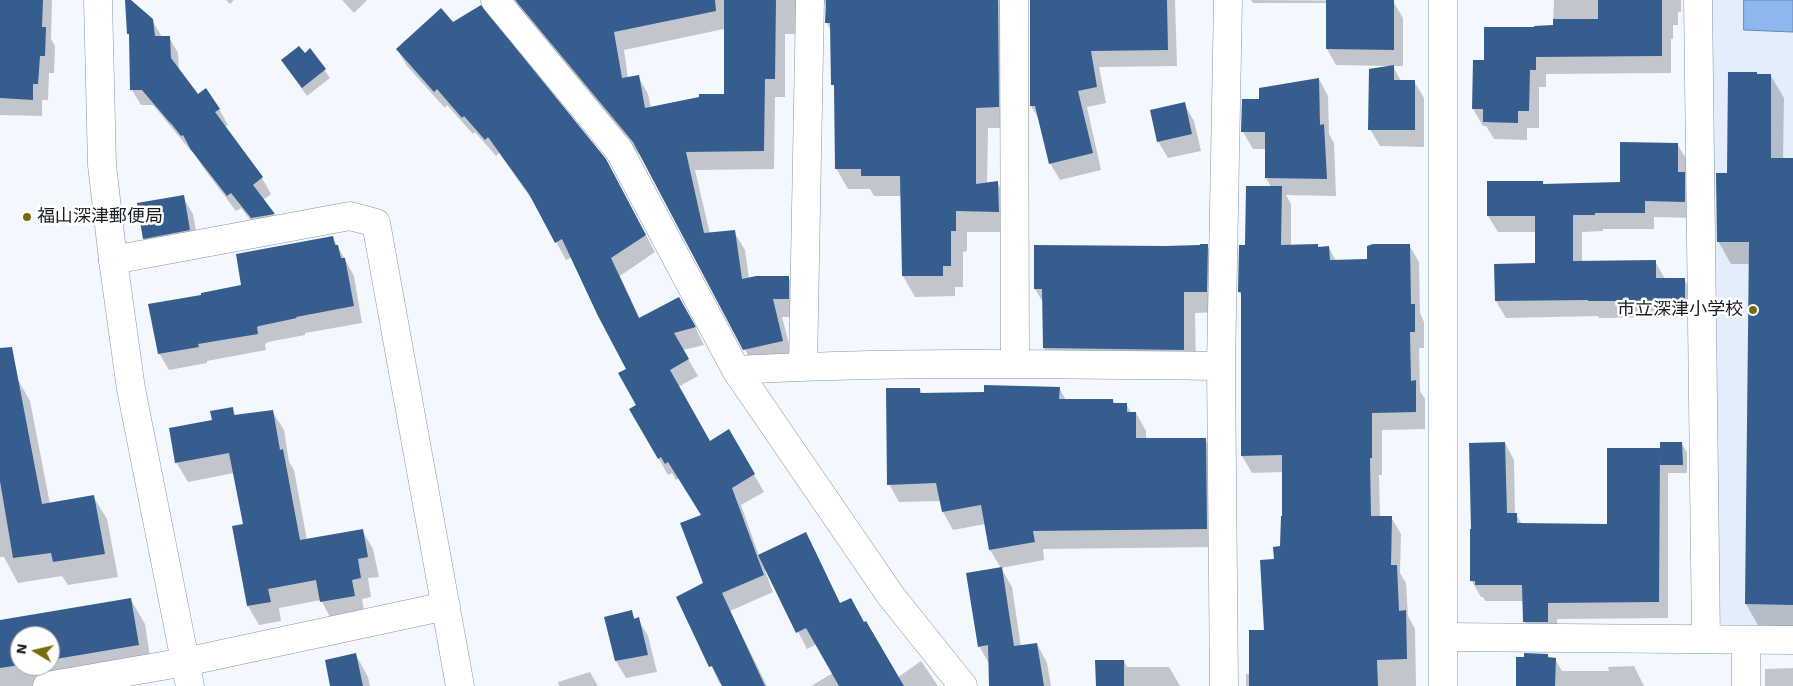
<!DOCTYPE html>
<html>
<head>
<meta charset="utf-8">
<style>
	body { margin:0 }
	#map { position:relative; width:1793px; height:686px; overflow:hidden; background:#f3f8ff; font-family:"Work Sans",sans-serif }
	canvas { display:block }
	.north { position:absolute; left:10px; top:626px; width:50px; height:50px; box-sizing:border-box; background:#fff; border:1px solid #a2a4a6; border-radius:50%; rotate:279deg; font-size:14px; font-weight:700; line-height:20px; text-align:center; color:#171c21 }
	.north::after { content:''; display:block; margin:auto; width:18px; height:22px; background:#766e0d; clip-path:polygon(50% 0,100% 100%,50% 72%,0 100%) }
</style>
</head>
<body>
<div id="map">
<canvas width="1793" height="686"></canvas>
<div class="north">N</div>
</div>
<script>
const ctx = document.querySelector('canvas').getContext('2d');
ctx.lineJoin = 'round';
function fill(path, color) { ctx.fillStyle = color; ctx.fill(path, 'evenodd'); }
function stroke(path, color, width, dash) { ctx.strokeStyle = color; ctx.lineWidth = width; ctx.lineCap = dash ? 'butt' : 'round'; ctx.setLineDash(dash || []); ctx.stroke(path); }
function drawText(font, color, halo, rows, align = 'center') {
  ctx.font = font + ' "Work Sans","Noto Sans JP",sans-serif'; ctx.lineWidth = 5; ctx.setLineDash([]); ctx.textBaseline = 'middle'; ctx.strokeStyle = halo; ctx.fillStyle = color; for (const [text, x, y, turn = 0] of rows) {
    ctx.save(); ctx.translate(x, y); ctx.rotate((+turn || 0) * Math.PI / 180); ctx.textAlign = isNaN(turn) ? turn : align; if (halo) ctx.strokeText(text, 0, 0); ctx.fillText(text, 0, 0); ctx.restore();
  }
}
const built = new Path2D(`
	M1710 0H1793V632H1724L1718 621Z`);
const water = new Path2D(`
	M1744 0H1793V32L1744 30Z`);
const shadow = new Path2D(`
	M0 0H52L51 39 55 46 54 73H49L48 100H42V116L0 115Z
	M127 0H129L152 20 162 37H169L178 53 179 70 198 95 219 109 228 125 224 127 262 178 271 194 263 200 283 230 261 234 241 208 236 211 202 166 192 149 191 151 153 105H141L132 90Z
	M226 0H234L230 4Z
	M342 0H367L354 13Z
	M515 0H817L804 34H785V97H775L774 169 695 170 710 234 734 232 745 250 749 279 788 277 799 295 798 317H782L793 359 755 368 642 158 520 10ZM724 29 726 32V95L651 108 648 94 638 76 628 78 624 50Z
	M822 0H999L1010 20V128H988L987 184 997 182 1009 203 1010 232H967V251L963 252V287H955V296L915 297 903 276 902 196H874L870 189H848L836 168 835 90 833 85 831 31 827 23 826 6Z
	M1030 0H1175L1177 66 1099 67 1106 103 1087 107 1101 170 1060 180 1050 163 1040 121 1031 106Z
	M1251 0 1393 1 1403 18V66H1393L1401 81H1414L1424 98V147L1380 146 1370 129 1389 66 1336 65 1327 49 1328 3H1253Z
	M1554 0H1681V12H1678V25H1673V39H1671V73L1546 74V87H1539V128H1527V140L1494 139 1486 126H1483L1473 109 1485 61 1553 27Z
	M397 49 615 177 655 252 620 276 640 319 689 315 704 345 683 350 698 376 678 387 709 443 729 431 764 492 741 505 759 556 805 534 840 604 897 678 921 661 938 686H811L833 673 817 644 807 649 766 570 765 571 773 592 730 611 767 686H724L722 683 720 684 678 598 704 583 702 516 679 478 676 480 672 473 668 475 631 410 638 405 628 369 572 257 566 260 537 207 499 153 496 156 475 132 473 134 447 105 445 108 407 66Z
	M310 50 330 78 307 96 282 61 305 55Z
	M1757 76H1771L1784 98 1783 159H1793V627H1759L1746 604 1750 264H1731L1718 241 1729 175Z
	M1319 79 1328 96 1329 134 1334 143 1336 196 1286 195 1291 204V246L1329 248 1336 261H1368L1409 245 1419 262 1420 313 1424 322V348H1419L1420 391 1425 399V429L1382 430V475H1379L1380 517H1391L1401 534 1400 573 1406 583 1408 616 1415 629 1416 686H1246V674H1250L1266 631 1275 560 1282 548 1284 472 1252 473 1242 456 1243 298 1239 292 1246 247 1271 187 1266 178V149H1253L1243 132 1260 101Z
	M1184 104 1194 121 1201 151 1168 158 1158 141Z
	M1677 144 1687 160 1694 218 1654 217V229H1603V231L1582 232V262L1655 261 1665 279H1684L1694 296V317L1599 318 1598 316 1506 318 1496 301 1495 265H1536V232H1498L1488 216 1543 182 1544 185 1622 183Z
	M183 197 193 214 199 247 154 255 144 238Z
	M333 238 354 276 362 323 305 333V335L268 342 265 344 266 350 207 361V363L169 370 159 353 203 296 242 286Z
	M1207 245 1219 266 1218 312 1195 313 1196 370 1056 369 1044 348V304L1035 289 1165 247Z
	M17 378 30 401 50 504 93 496 107 519 118 577 68 585 62 576 18 583 4 557H0V381Z
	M1059 388 1066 400H1113L1115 404H1126L1131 413H1136L1146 431V439H1205L1216 458 1217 547 1043 549 1044 560 1001 568 1012 587 1021 647 1037 644 1047 663 1051 686H997L990 665 979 646 1001 568 990 550 985 524 953 530 943 512 941 501 899 502 889 484 920 389 923 395 985 393Z
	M232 408 236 416 272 411 284 430 289 462 294 470 307 540 362 530 373 549 379 577 368 578 371 597 362 599 365 616 332 621 321 600 279 608 281 621 259 625 248 606 244 525 234 473 188 482 176 462 213 421Z
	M1505 443 1514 460 1515 513 1522 524 1608 525 1659 449 1661 453 1682 444 1687 452V473H1668V618L1557 619V638H1534L1525 622 1524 601H1485L1483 597H1481L1471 580Z
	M131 600 145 624 152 669 53 686H0V622ZM20 636H50V666H20Z
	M631 611 636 620 638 619 648 636 657 672 626 678 616 661 605 618Z
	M356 655 368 677 370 686H331Z
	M1547 655 1550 659H1555L1562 671H1609L1608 667 1634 666 1644 686H1517Z
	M1124 661 1127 667H1169L1180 686H1097Z
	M1793 668V686H1765V669Z
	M590 672 598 686H559L558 682Z`);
const building = new Path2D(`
	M0 0H43L42 27H46L45 56H40L38 84H33V100L0 98Z
	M125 0H131L153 19 155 36H170L171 58 198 94 206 88 220 109 215 112 263 177 253 185 275 214 251 218 231 193 227 196 191 150 183 135 181 136 170 122 171 124 142 90H130L129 34H127Z
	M515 0H715L716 11 614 32 622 78 639 75 645 108 699 97V94H724V0H776L775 79H765L764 151 686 152 704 233 735 230 742 279 756 276H789V299H773L783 341 743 350 633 142Z
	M826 0H998L999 107 976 108V184L998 181 999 212 956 211V231H951V266H943V276H902L900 176H861V169H835L834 85H831L830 23H825Z
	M1030 0H1167L1168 50 1091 51 1097 87 1078 91 1093 153 1049 164 1035 106H1030Z
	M1326 0H1394V50L1326 49Z
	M1598 0H1662V56L1536 57V70H1530L1529 111H1518V123L1483 122V109H1472L1473 60H1484V27H1534V26L1553 25V19H1598Z
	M481 5 606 159 646 235 611 258 639 318 679 297 696 327 674 333 689 359 670 370 710 441 729 429 755 474 732 488 764 575 722 593 765 686H722L712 666 709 667 676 597 703 583 680 523 701 515 668 462 665 464 661 457 658 459 629 409 636 405 618 373 626 369 598 316 562 239 555 243 529 194 488 137 485 140 464 116 462 118 437 89 434 92 396 49 441 8 453 22Z
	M299 46 305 53 310 48 326 69 302 88 281 60Z
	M1394 65V80H1415V130H1368L1369 69Z
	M1728 72H1757V74H1771V158H1793V605L1745 604 1749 242H1717L1716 173H1727Z
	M1319 78 1320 125 1324 124 1327 179 1265 178V132H1241L1242 99H1259V88Z
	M1185 102 1192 134 1157 142 1150 110Z
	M1620 142 1678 143V172H1685V202L1645 201V213H1595V215H1573V261L1656 260V278H1685V301H1588V300L1495 301 1494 264 1535 263V216H1487V181H1543V184L1620 182Z
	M1246 186H1282L1281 245 1318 244V247L1329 246 1330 260 1367 259V246L1373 244H1410L1411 304H1415V332H1410L1411 381 1416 380V412L1372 413V458H1370L1371 516H1392L1391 565H1397L1399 611 1406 610 1407 659 1377 660 1378 686H1249V630H1264L1260 560 1274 559 1273 547 1280 546 1281 516H1282V455L1241 456V292H1238L1239 245H1245Z
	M184 195 190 230 143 239 137 203Z
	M333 236 335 245H338L341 258H345L354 306 296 317 297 318 259 326 257 327 258 334 198 344 199 347 158 354 148 304 201 295V293L241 285 236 254Z
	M1200 244H1208L1207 292H1184V350L1043 348 1042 289H1034V245L1165 246 1200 245Z
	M12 347 42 504 94 495 105 554 53 562 51 553 13 558 0 481V348Z
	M984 385 1060 387 1059 399H1113V403H1127V412H1136V438H1206L1207 529 1033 531 1035 542 989 550 981 505 942 512 936 483 887 485 886 388H920V393L984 392Z
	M233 407 234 415 273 410 280 450 283 449 300 540 363 529 368 557 358 559 361 578 352 580 355 596 320 602 316 580 268 589 271 602 247 606 232 526 243 524 229 453 175 463 169 428 212 420 210 411Z
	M1505 442 1507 513H1517V523L1607 524V448H1660L1659 602 1548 603V622H1523L1522 585H1475V581H1470V529H1471L1469 443Z
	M1660 442H1682L1683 465H1660Z
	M806 532 840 603 851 598 864 622 866 621 904 686H839L806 628 796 633 758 555Z
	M1002 567 1014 646 1037 643 1044 686H989L988 645 978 647 966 573Z
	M131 598 139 645 50 660V636H20V665L0 668V620Z
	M632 610 634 619 639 617 648 655 615 661 604 617Z
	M356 653 363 686H330L325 660Z
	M1524 653 1548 654V657L1556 658 1555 686H1516V657H1524Z
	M1095 660H1124V686H1096Z`);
const minor = new Path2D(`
	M495 0 619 150 736 370 891 596 963 686
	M1014 0 1015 364
	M1698 0 1706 639
	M113 260 350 216 376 223 460 686
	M803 366 810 0
	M736 370C898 361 1060 364 1221 366
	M1444 637 1793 640
	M1746 640V686
	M47 686 185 662 446 606
	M1224 686 1221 366 1228 0`);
const tertiary = new Path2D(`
	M98 0 102 165 113 260 131 389 190 686
	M1443 0V686`);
const markers = [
	[27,217,5,"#766e0d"],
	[1753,310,5,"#766e0d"]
];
const poiNames = [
	["福山深津郵便局",37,217],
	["市立深津小学校",1743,310,"right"]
];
fill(built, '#e3edfb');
fill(water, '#8db8ee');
stroke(water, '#6a89b0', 1);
fill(shadow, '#0003');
fill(building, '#355d8d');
stroke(minor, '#8793a1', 29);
stroke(tertiary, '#8793a1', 29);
stroke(minor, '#fff', 28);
stroke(tertiary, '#fff', 28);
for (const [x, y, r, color] of markers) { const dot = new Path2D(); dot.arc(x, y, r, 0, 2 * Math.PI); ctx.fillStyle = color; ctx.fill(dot); stroke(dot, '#fff', 2); }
drawText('18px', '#171c21', '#fff', poiNames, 'left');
</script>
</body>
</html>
